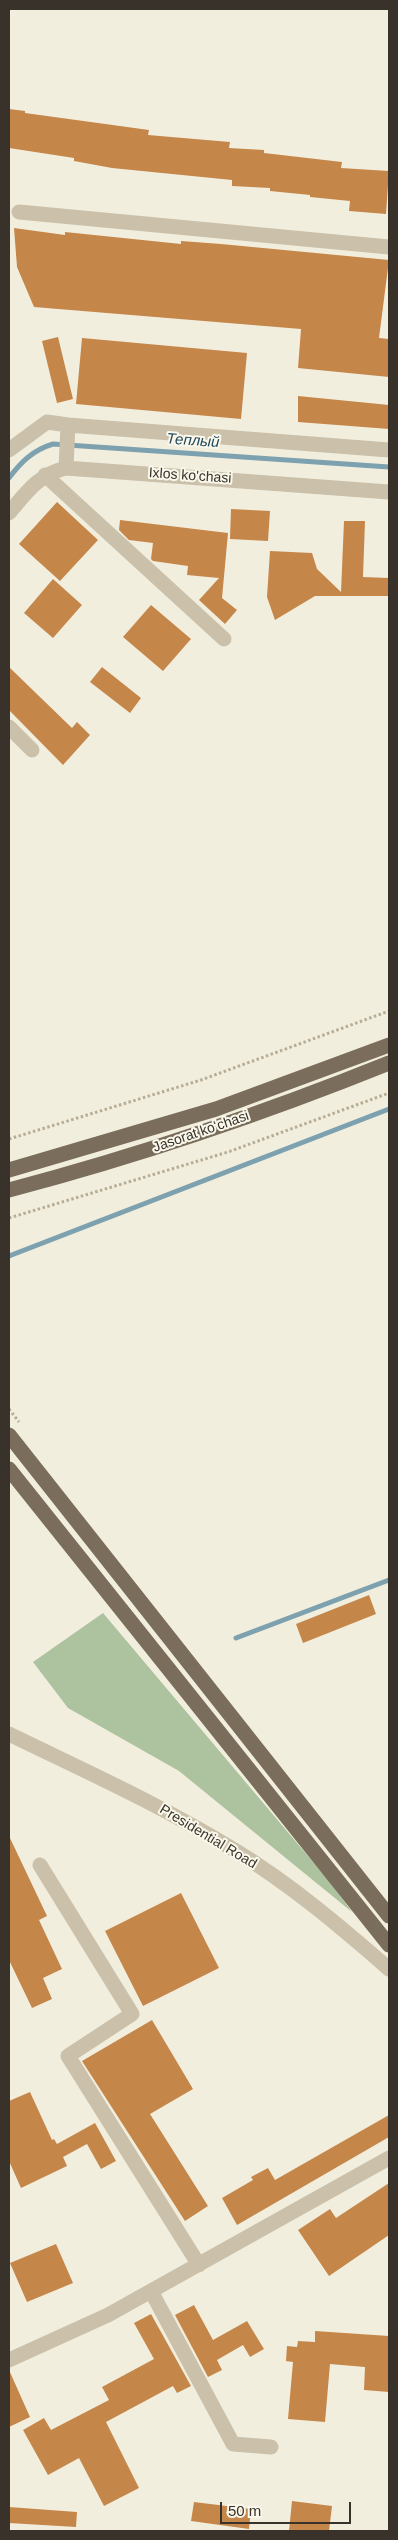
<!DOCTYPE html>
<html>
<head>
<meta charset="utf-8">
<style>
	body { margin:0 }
	#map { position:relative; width:398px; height:2540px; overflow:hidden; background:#f2eede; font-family:Arial,sans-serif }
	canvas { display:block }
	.frame { position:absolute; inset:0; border:10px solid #38322a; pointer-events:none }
	.scale { position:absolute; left:220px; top:2502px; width:131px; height:22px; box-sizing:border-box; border:2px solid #38322a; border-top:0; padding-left:6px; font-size:15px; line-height:18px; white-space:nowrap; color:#38322a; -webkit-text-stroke:4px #faf7eb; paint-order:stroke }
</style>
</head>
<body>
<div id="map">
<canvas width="398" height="2540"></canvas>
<div class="frame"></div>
<div class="scale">50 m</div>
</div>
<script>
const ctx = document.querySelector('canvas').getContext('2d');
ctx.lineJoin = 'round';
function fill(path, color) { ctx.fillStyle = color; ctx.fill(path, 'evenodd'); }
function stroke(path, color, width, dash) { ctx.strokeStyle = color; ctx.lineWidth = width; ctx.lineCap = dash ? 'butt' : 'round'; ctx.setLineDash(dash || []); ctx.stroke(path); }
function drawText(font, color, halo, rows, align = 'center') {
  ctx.font = font + ' Arial,sans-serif'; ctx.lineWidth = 4; ctx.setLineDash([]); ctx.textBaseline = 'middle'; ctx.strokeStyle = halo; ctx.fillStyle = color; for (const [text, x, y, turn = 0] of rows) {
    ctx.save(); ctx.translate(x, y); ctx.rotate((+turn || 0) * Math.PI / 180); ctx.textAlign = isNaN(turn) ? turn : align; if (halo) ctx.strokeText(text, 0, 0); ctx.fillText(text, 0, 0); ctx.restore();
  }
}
const green = new Path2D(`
	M103 1613 329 1881 352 1912 179 1771 68 1708 33 1662Z`);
const stream = new Path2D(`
	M9 478C21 462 33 450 53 444L389 467
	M9 1256 389 1109
	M236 1638 389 1580`);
const building = new Path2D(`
	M9 109 25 111V113L149 130 148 135 230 142 229 148 264 150V153L342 162 341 168 389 171 386 214 349 211 350 201 310 197V195L270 191V188L232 186V180L112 168 74 161V158L9 148Z
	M14 228 65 235V232L181 244V241L221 244 389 260 379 338 389 339V377L298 368 301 329 34 307 17 267Z
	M58 337 73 399 57 403 42 341Z
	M82 338 247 353 241 419 76 404Z
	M298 396 389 405V429L298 422Z
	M57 502 98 540 60 581 19 544Z
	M231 509 270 511 268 541 230 539Z
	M120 520 228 533 222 598 237 610 225 624 199 600 219 578 187 575 188 566 153 561 151 559 153 543 129 540 119 530Z
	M344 521H365L363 577 389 578V596H315L275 620 267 597 270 551 312 553 317 569 341 592Z
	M53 579 82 605 53 638 24 613Z
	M151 605 191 639 163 671 123 637Z
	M9 667 72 728 77 722 90 735 63 765 9 710Z
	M102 667 141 698 130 713 90 682Z
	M369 1595 376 1614 303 1643 296 1624Z
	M9 1836 47 1916 39 1920 62 1969 43 1978 52 1999 32 2008 9 1960Z
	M181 1893 219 1968 143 2006 105 1931Z
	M152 2020 193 2089 150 2114 208 2206 185 2221 82 2061Z
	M30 2092 52 2140 54 2139 57 2144 95 2123 116 2161 101 2169 87 2144 63 2157 67 2166 21 2188 9 2161V2101Z
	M389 2115V2137L237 2225 222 2198 253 2180 251 2177 268 2168 275 2180Z
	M389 2183V2235L329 2276 298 2230 330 2209 336 2218Z
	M56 2244 73 2283 27 2302 10 2263Z
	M194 2305 213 2340 247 2321 264 2349 250 2357 243 2345 217 2360 222 2370 208 2377 175 2315Z
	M151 2314 191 2386 177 2393 173 2386 106 2422 139 2488 104 2506 79 2458 48 2475 23 2430 44 2418 51 2430 109 2400 102 2387 154 2359 134 2323Z
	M315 2331 389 2336V2392L364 2390 365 2367 330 2364 325 2422 288 2419 293 2362 286 2361 287 2346 297 2347 298 2341 315 2342Z
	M9 2370 30 2417 9 2427Z
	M292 2501 332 2506 329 2531H289Z
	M194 2502 251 2509 249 2529 191 2521Z
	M9 2507 77 2512 76 2527 9 2523Z`);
const path = new Path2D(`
	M9 1139 201 1080 389 1011
	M9 1218 228 1152 389 1093
	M9 1409 19 1422`);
const minor = new Path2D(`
	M19 212 389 247
	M9 450 47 422 68 425 389 450
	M66 468 68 425
	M45 475 224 639
	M9 513C26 493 39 474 66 468L389 492
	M9 727 32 750
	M9 1734C85 1771 163 1806 236 1851 290 1884 341 1927 389 1969
	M40 1865 132 2014 68 2056 199 2265
	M151 2291 233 2444 271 2447
	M9 2360 108 2315 389 2158`);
const major = new Path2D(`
	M9 1170 216 1109 389 1045
	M9 1190C138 1156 265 1113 389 1063
	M9 1435 389 1916
	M9 1469 389 1945`);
const streetNames = [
	["Ixlos ko'chasi",190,476,4],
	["Jasorat koʻchasi",201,1132,-19],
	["Presidential Road",208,1837,31]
];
const waterNames = [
	["Теплый",193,441,4]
];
fill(green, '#adc29e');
stroke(stream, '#7da1af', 5);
fill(building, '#c5864a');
stroke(path, '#b7ac94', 3, [2.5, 2.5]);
stroke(minor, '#cbc1aa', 15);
stroke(major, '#7a6d5b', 15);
drawText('14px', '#38322a', '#faf7eb', streetNames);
drawText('italic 15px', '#1f475a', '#faf7eb', waterNames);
</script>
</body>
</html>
